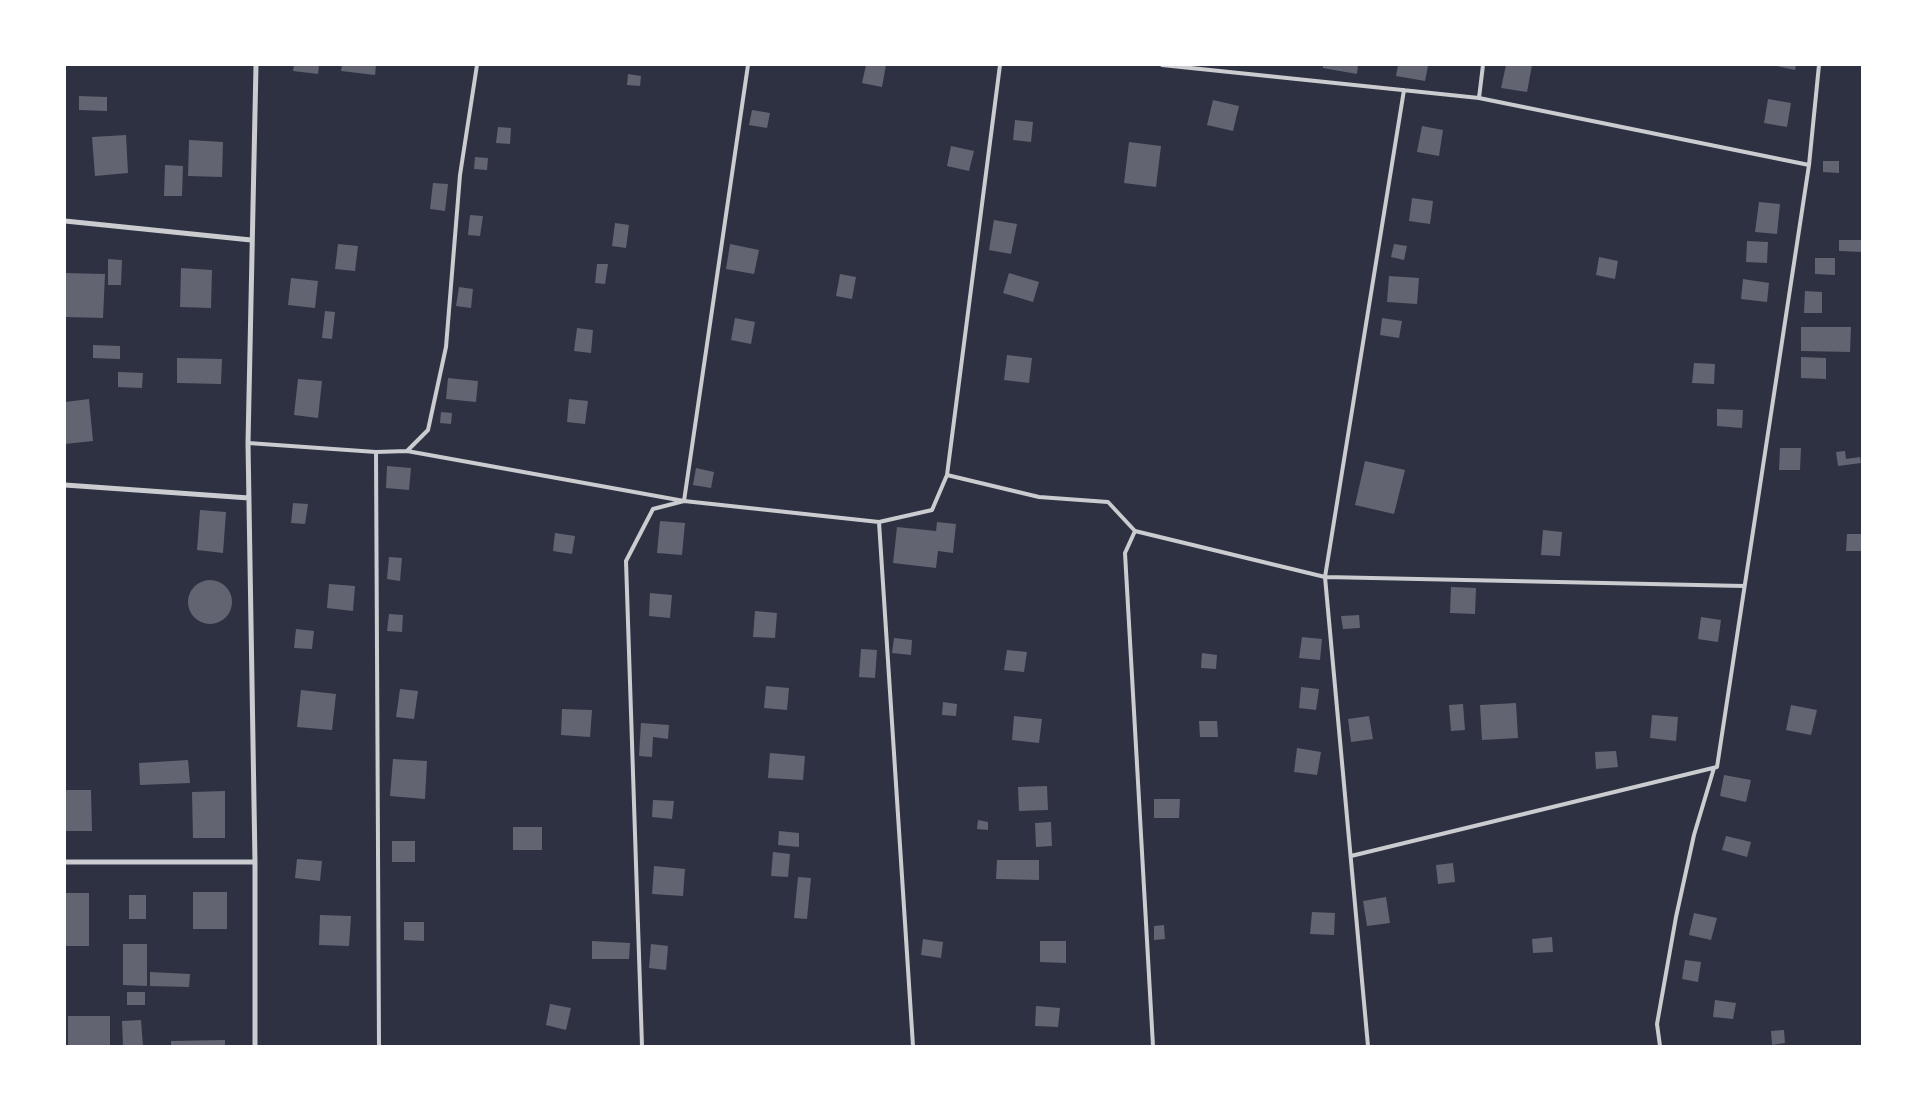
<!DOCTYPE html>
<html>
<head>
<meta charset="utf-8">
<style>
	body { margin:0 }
	#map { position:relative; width:1927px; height:1111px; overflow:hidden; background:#2d3142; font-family:"Fira Sans",sans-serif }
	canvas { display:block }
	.frame { position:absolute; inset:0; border:66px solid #fff; pointer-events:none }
</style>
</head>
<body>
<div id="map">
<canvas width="1927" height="1111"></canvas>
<div class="frame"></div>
</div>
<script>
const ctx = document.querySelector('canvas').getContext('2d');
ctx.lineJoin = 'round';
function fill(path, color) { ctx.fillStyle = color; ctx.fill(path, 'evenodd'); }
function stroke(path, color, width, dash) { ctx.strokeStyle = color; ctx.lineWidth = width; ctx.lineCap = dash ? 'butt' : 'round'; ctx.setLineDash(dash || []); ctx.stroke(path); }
const building = new Path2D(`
	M294 65H319L318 74 293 71Z
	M342 65H376L375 75 341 71Z
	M866 65H886L882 87 862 83Z
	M1323 65H1358L1357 74 1323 68Z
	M1398 65 1428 66 1425 81 1396 76Z
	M1506 65H1532L1527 92 1501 88Z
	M1772 65H1796L1795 70Z
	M628 74 641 76 640 86 627 85Z
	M79 96 107 97V111L79 110Z
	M1768 99 1791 103 1787 127 1764 123Z
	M1213 100 1239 106 1233 131 1207 125Z
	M752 110 770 113 767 128 749 125Z
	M1015 120 1033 122 1031 142 1013 140Z
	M1422 126 1443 130 1439 156 1417 152Z
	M498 127 511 128 510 144 496 143Z
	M126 135 128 173 95 176 92 137Z
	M189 140 223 142 222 177 188 176Z
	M1129 142 1161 146 1156 187 1124 183Z
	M951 146 974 151 969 171 947 166Z
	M475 157 488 158 487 170 474 169Z
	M1823 161H1839V173L1823 172Z
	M165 165 183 166 182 196H164Z
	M433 183 448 184 445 211 430 209Z
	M1412 198 1433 201 1430 224 1409 221Z
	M1759 202 1780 204 1777 234 1755 232Z
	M470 215 483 216 480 236 468 235Z
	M994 220 1017 224 1011 254 989 250Z
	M615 223 629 225 626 248 612 246Z
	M1839 240H1862V252L1839 251Z
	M1747 241 1768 242 1767 263 1746 262Z
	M338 244 358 246 355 271 335 269Z
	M730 244 759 250 754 274 726 269Z
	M1394 244 1407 246 1404 260 1391 257Z
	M1599 257 1618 261 1615 279 1596 275Z
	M1815 258H1835V275L1815 274Z
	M108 259 122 260 121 285H108Z
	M597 264H608L605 284 595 283Z
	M181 268 212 270 211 308 180 307Z
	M65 273 105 274 103 318 65 317Z
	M1009 273 1039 282 1033 302 1003 293Z
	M840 274 856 277 852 299 836 296Z
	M1389 276 1419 278 1417 304 1387 302Z
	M291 278 318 281 315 308 288 305Z
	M1743 279 1769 283 1767 302 1741 299Z
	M459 287 473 289 471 308 456 306Z
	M1805 291 1822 292V313H1804Z
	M325 311 335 312 332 339 322 338Z
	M735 318 755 322 751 344 731 340Z
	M1382 318 1402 321 1399 338 1380 335Z
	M1801 327H1851L1850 352 1801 351Z
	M577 328 593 330 591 353 574 351Z
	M93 345 120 346V359L93 358Z
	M1007 355 1032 358 1029 383 1004 380Z
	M1801 357 1826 358V379L1801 378Z
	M177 358 222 359 221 384 177 383Z
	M1694 363 1715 364 1714 384 1692 383Z
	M118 372 143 373 142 388 118 387Z
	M448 378 478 381 476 402 446 399Z
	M298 379 322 381 318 418 294 415Z
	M89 399 93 441 65 444V402Z
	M569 399 588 401 585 424 567 422Z
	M1717 409 1743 410 1742 428 1717 426Z
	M441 412 452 413 451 424 440 423Z
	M1780 448H1801L1800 470H1779Z
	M1845 451 1846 459 1860 457 1861 463 1838 466 1836 452Z
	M1365 461 1405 470 1394 514 1355 505Z
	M387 466 411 468 409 490 386 488Z
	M696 468 714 472 711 488 693 485Z
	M293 503 308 504 305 524 291 523Z
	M200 510 226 512 223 553 197 550Z
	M660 521 685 523 682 555 657 553Z
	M937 522 956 524 953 553 938 551 936 568 893 563 897 527 936 531Z
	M1543 530 1562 532 1560 556 1541 555Z
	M555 533 575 536 572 554 553 551Z
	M1847 534H1862V551H1846Z
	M389 557 402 558 400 581 387 579Z
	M188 602a22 22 0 1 1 44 0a22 22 0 1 1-44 0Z
	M329 584 355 586 353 611 327 608Z
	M1451 587 1476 588 1475 614 1450 613Z
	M650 593 672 595 670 618 649 616Z
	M755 611 777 613 775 638 753 637Z
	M389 614 403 615 402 632 387 631Z
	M1359 615 1360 628 1343 629 1341 616Z
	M1701 617 1721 620 1718 642 1698 639Z
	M296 629 314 631 312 649 294 648Z
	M1302 637 1322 639 1320 660 1299 658Z
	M894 638 912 640 911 655 892 653Z
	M861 649 877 650 875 678 859 677Z
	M1007 650 1027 652 1024 672 1004 670Z
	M1202 653 1217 655 1216 669 1201 668Z
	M766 686 789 688 787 710 764 708Z
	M1301 687 1319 689 1316 710 1299 708Z
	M400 689 418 691 414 719 396 717Z
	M301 690 336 694 332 730 297 727Z
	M943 702 957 704 956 716 942 715Z
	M1516 703 1518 738 1482 740 1480 705Z
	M1463 704 1465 730 1451 731 1449 705Z
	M1791 705 1817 710 1811 735 1786 730Z
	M562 709 592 710 590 737 561 735Z
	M1652 715 1678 717 1676 741 1650 738Z
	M1014 716 1042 719 1039 743 1012 740Z
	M1369 716 1373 739 1351 742 1348 719Z
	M1199 721H1217L1218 737H1200Z
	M641 723 669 725 668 739 653 737 652 757 639 756Z
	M1297 748 1321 752 1317 775 1294 772Z
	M1616 751 1618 767 1596 769 1595 752Z
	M770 753 805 756 803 780 768 778Z
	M393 759 427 761 425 799 390 796Z
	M188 760 190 783 140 785 139 763Z
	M1724 775 1751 780 1746 802 1720 796Z
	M1047 786 1048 810 1019 811 1018 787Z
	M65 790H91L92 831H65Z
	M225 791V838H193L192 792Z
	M1154 799H1180L1179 818H1154Z
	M653 800 674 801 672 819 652 817Z
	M978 820 988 822V830L977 829Z
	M1051 822 1052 846 1036 847 1035 823Z
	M513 827H542V850H513Z
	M779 831 799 833V847L778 845Z
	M1726 836 1751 842 1747 857 1722 850Z
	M392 841H415V862H392Z
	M773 852 790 854 788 877 771 876Z
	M297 859 322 861 320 881 295 878Z
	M997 860H1039V880L996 879Z
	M1453 863 1455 882 1438 884 1436 865Z
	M654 866 685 869 683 896 652 894Z
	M798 877 811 878 807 919 794 918Z
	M193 892H227V929H193Z
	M65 893H89V946H65Z
	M129 895H146V919H129Z
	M1386 897 1390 923 1367 926 1363 901Z
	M1312 912 1335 913 1334 935 1310 934Z
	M1694 913 1717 918 1711 940 1689 935Z
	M320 915 351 916 349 946 319 945Z
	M404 922H424V941L404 940Z
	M1164 925 1165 939 1154 940V926Z
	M1552 937 1553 952 1533 953 1532 939Z
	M923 939 943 942 941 958 921 955Z
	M592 941 630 943 629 959H592Z
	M1040 941H1066V963L1040 962Z
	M123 944H147V986L123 985Z
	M651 944 668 946 666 970 649 968Z
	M1685 960 1701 962 1698 982 1682 979Z
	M150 972 190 974 189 987 150 986Z
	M127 992H145V1005H127Z
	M1715 1000 1736 1003 1733 1019 1713 1017Z
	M550 1004 571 1008 566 1030 546 1025Z
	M1036 1006 1060 1008 1058 1027 1035 1026Z
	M68 1016H110V1046H68Z
	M141 1020 143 1046H123L122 1021Z
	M1784 1030 1785 1043 1772 1045 1771 1031Z
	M225 1040V1046H171V1041Z`);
const service = new Path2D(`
	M1162 65 1479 98 1809 165
	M1479 98 1483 65
	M248 443 376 452 407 451 684 501 879 522 932 510 947 475 1039 497 1108 502 1135 531 1325 577 1744 586
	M407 451 428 430 446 347 460 175 477 65
	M376 452 379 1046
	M947 475 1000 65
	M879 522 913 1046
	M1135 531 1125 553 1153 1046
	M1351 856 1717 767 1809 165 1819 65
	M642 1046 626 561 653 509 684 501 748 65
	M1368 1046 1325 577 1404 90
	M1660 1046 1657 1024 1676 917 1694 835 1714 768`);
const minor = new Path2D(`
	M65 221 251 240
	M65 485 249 498
	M65 862H255
	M255 1046V862L248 443 256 65`);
fill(building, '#626471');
stroke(service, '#caccd0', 4);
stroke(minor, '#caccd0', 5);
</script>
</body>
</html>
